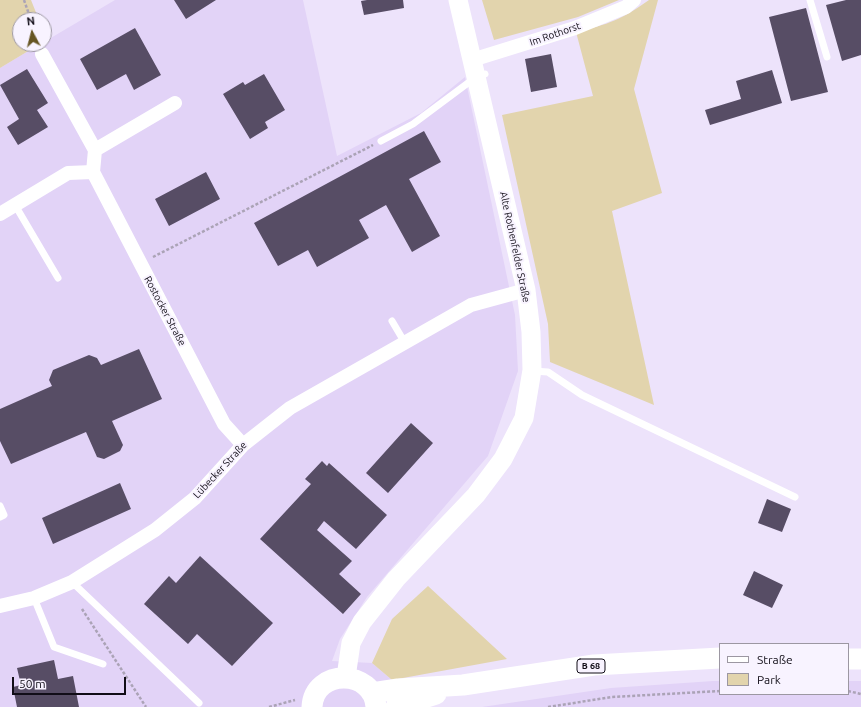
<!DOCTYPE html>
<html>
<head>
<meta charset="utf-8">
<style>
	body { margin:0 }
	#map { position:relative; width:861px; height:707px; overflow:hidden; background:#ede3fb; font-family:Ubuntu,sans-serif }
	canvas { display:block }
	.legend { position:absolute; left:719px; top:643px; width:130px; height:52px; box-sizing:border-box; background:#f8f3ff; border:1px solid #9c97a2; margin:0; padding:5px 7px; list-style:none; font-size:12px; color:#110d17 }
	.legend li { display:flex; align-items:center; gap:8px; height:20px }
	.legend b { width:20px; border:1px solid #9c97a2 }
	.north { position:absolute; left:12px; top:12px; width:40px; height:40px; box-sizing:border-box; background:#f8f3ff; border:1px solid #9c97a2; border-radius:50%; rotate:353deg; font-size:11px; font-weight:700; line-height:16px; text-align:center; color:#110d17 }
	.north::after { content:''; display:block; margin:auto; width:14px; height:18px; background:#665523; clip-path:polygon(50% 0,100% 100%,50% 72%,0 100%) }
	.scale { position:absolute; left:12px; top:677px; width:114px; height:18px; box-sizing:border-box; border:2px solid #110d17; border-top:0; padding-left:5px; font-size:12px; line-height:14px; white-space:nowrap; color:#110d17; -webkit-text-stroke:3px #f8f3ff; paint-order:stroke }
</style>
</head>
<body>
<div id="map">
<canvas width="861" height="707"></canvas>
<ul class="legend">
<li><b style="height:5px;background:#fff"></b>Straße</li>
<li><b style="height:11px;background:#e2d4ad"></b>Park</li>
</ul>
<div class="north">N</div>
<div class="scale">50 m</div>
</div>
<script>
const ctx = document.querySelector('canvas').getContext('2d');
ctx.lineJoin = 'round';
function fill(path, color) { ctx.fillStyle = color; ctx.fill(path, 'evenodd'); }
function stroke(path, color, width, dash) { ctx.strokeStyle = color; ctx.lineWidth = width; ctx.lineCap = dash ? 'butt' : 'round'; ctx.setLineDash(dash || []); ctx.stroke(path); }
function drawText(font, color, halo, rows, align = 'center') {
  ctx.font = font + ' Ubuntu,sans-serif'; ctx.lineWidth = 4; ctx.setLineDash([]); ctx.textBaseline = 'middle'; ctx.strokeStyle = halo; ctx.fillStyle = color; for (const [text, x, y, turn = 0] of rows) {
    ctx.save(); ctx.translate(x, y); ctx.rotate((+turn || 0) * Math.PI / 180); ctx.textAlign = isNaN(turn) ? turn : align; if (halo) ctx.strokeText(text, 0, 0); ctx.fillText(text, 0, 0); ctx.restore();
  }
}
const built = new Path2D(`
	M115 0H303L337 156 421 113 465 77 515 315 518 371 488 456 367 597 340 639 332 661 372 663 392 680 396 707H0V68L40 44H44V42Z
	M713 681H720V694H848V681H861V707H482L611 688Z`);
const green = new Path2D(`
	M0 0H31L39 20H20V44H40L0 68Z
	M482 0H619L578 17 494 40Z
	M649 0H658L634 89 662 193 612 211 654 405 550 362 548 324 502 115 593 96 576 32C609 24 621 20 649 0Z
	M428 586 507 659 392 680 372 663 392 619Z`);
const building = new Path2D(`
	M174 0H216L186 19Z
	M367 0H403L404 8 364 15 361 1Z
	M846 0H861V55L842 61 826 5Z
	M806 8 828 92 791 101 769 17Z
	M135 28 161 75 134 90 126 74 97 90 80 59Z
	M551 54 557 87 531 92 525 59Z
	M27 69 48 103 37 110 48 127 18 145 7 127 19 119 0 85Z
	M772 70 782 103 710 125 705 110 741 99 736 81Z
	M264 74 285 110 265 122 268 128 250 139 223 94 243 82 245 85Z
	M424 131 441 162 409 179 440 236 412 252 386 205 359 220 369 238 317 267 308 250 278 266 254 223Z
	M206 172 220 199 169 226 155 199Z
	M139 349 162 399 112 421 123 445 120 451 104 459 97 457 86 432 11 464 0 441V409L52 386 49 380 53 370 89 355 97 358 101 365Z
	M411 423 433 443 388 493 366 473Z
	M322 461 327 466 329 463 387 515 356 549 324 521 317 530 352 561 339 574 361 594 343 614 260 539 311 484 305 479Z
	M120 483 131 509 53 544 42 518Z
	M767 499 791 509 782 532 758 523Z
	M200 556 273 623 232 666 197 634 188 644 144 604 169 576 176 583Z
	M754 571 783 585 772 608 743 595Z
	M54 660 58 679 73 676 79 707H17L13 687 21 685 17 668Z`);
const path = new Path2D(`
	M24 0 31 20
	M153 257 373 145
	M82 609 146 707
	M848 691 861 694
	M269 707 295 700
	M548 707 612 697 720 691`);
const lane = new Path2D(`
	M810 0 827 57
	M381 141 413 124 476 77 485 74
	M15 205 58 278
	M392 321 405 343
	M533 371 548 372 582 395 795 497
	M0 506 4 515 0 517
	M72 582 199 703
	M34 598 54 647 103 664`);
const street = new Path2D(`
	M42 54 95 150
	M472 60 575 28 626 7 634 0
	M93 172 224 424 243 445
	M0 214 68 173 93 172 95 150 175 103
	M0 606 34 598 72 582 155 530 195 498 243 445 290 408 471 305 526 290`);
const secondary = new Path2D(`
	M346 677 351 643 362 622 396 579 476 495 503 459 524 418 532 370 531 332 526 290 458 0`);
const primary = new Path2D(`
	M848 659H861
	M372 693 398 689 463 685 594 665 720 658
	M312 707C314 668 374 669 376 707
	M396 707 436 694`);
const shields = [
	[591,666,28]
];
const shieldNames = [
	["B 68",591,666]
];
const streetNames = [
	["Im Rothorst",555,34,-19],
	["Alte Rothenfelder Straße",515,247,78],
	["Rostocker Straße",165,311,62],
	["Lübecker Straße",220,470,-47]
];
fill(built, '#e2d3f7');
fill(green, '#e2d4ad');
fill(building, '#574d65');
stroke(path, '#aba3b6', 2.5, [3, 2]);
stroke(lane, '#fff', 7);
stroke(street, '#fff', 14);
stroke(secondary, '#fff', 19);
stroke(primary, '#fff', 21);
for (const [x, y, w] of shields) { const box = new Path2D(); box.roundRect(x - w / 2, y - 7, w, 14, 3); ctx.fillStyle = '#f8f3ff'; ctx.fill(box); stroke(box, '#110d17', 1); }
drawText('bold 9px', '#110d17', null, shieldNames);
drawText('10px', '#110d17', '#f8f3ff', streetNames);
</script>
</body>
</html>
